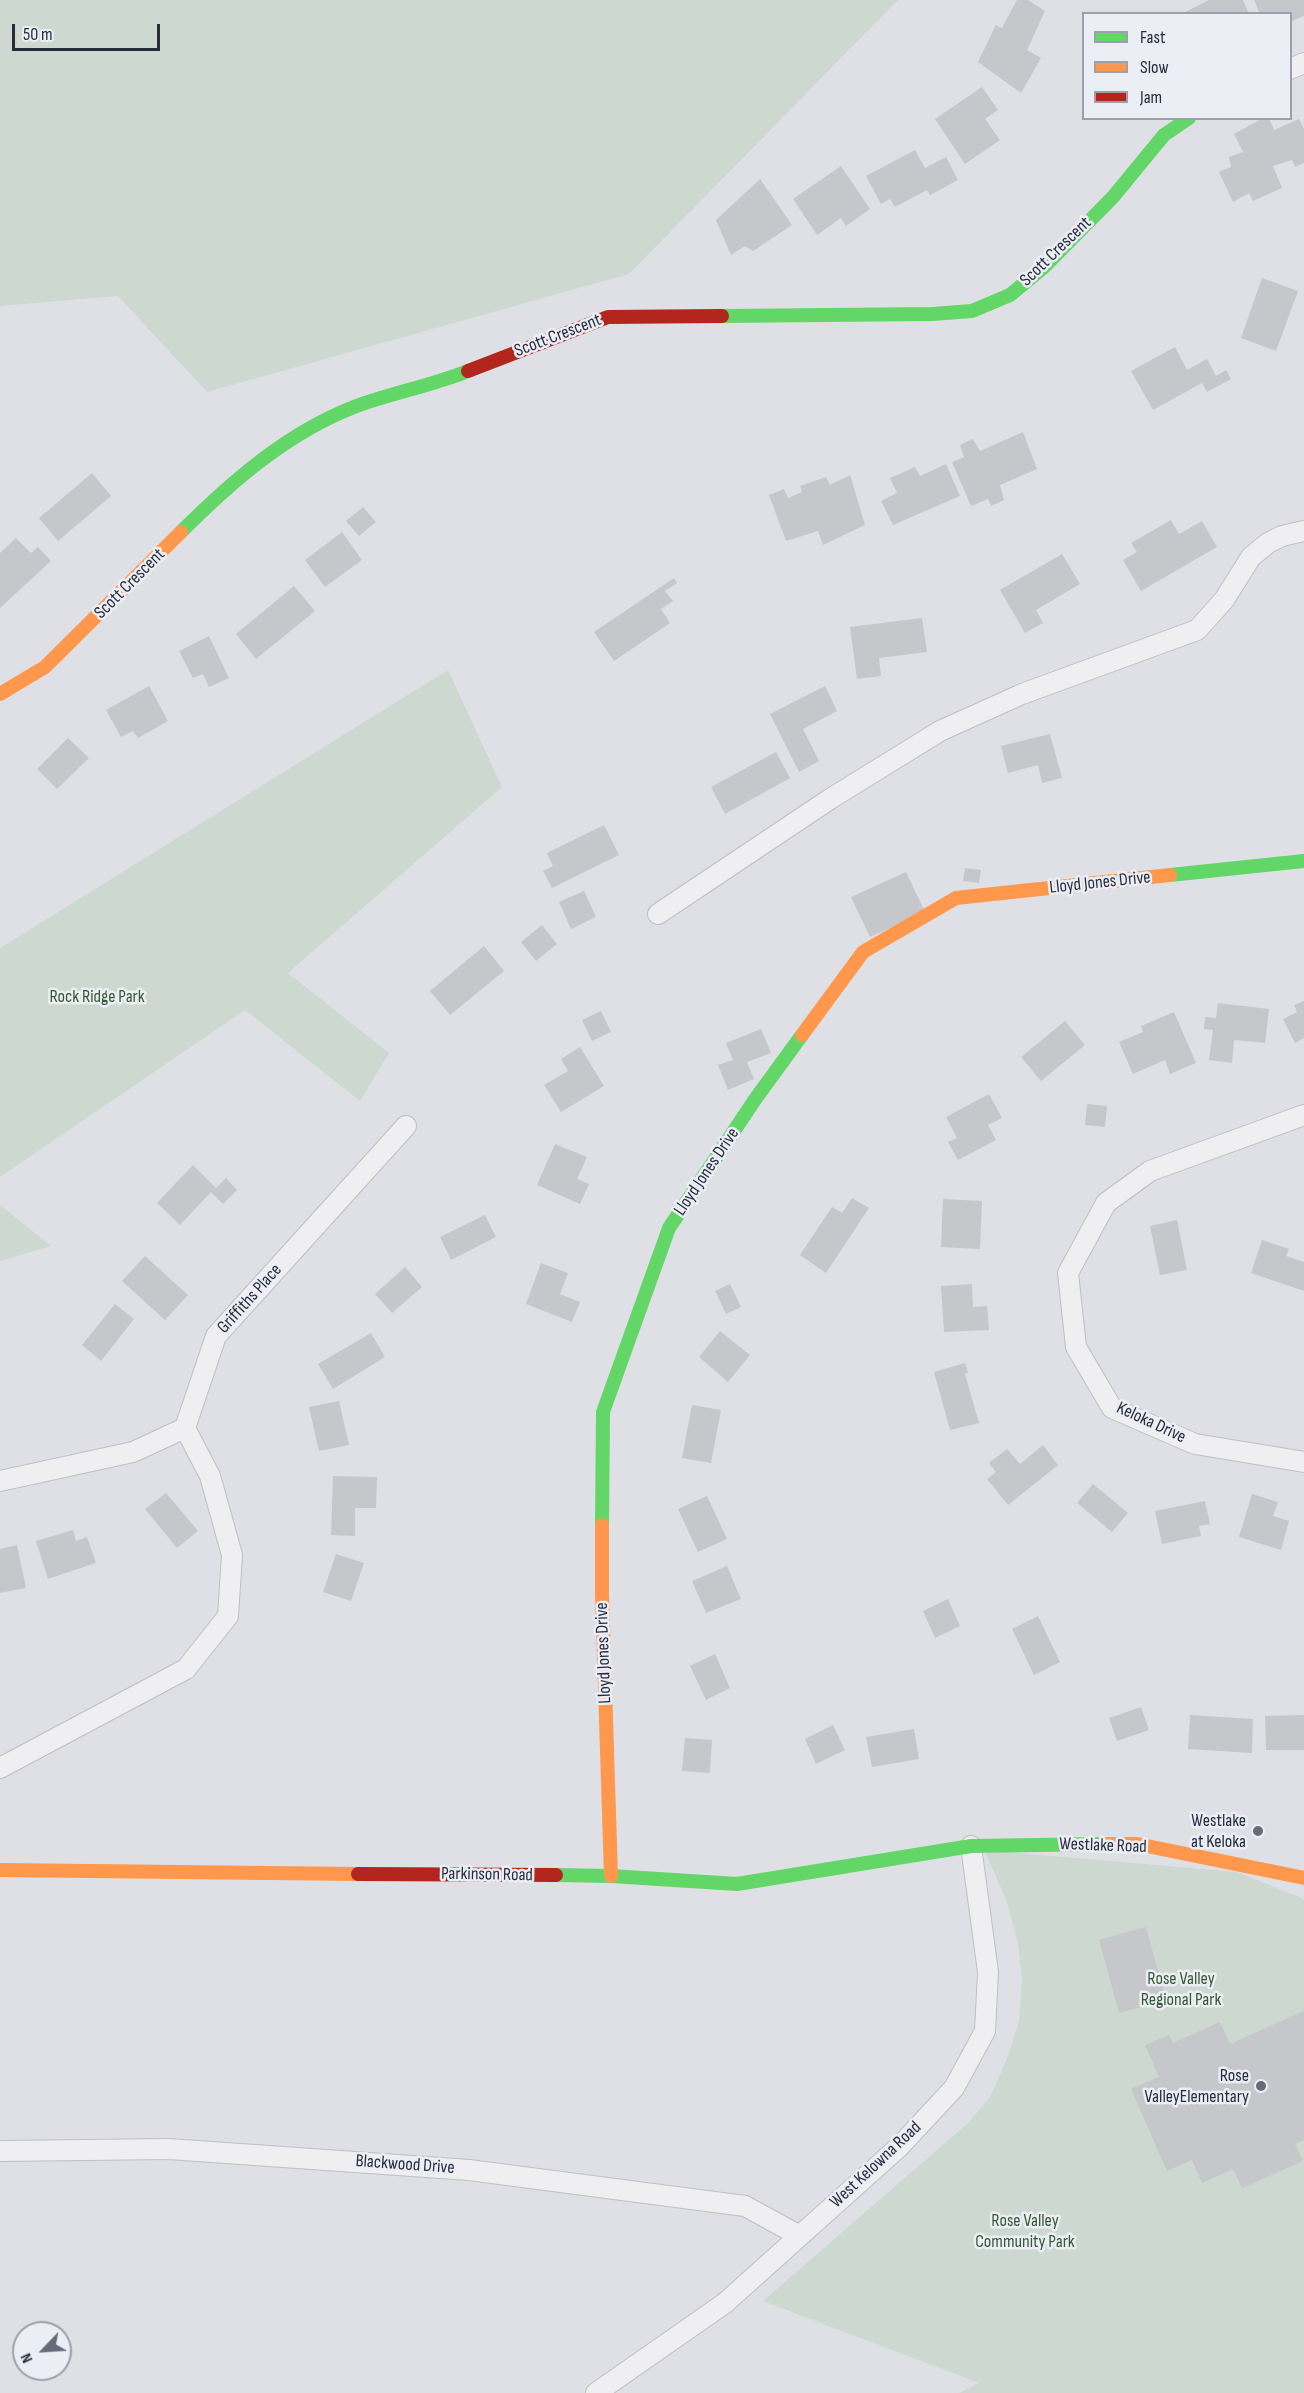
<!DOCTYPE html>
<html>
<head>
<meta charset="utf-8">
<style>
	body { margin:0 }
	#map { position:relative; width:1304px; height:2393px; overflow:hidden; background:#dfe0e5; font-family:"Sofia Sans Condensed",sans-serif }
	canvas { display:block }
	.legend { position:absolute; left:1082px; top:12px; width:210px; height:108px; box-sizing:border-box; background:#eceef5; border:2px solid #9da0ab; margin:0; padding:8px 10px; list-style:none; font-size:18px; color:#272b3d }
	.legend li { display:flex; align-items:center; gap:12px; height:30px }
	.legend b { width:30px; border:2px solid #9da0ab }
	.north { position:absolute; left:12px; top:2321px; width:60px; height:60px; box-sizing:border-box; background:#eceef5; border:2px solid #9da0ab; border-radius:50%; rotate:245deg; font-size:16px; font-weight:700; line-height:24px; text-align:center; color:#272b3d }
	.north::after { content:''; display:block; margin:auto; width:21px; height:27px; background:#676a78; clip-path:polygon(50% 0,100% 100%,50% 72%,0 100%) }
	.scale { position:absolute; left:12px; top:24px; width:148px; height:27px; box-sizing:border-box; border:3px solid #272b3d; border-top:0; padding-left:8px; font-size:18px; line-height:21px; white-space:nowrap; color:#272b3d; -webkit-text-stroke:4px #eceef5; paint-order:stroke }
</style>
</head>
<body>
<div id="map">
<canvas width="1304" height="2393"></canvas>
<ul class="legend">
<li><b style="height:8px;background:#63d668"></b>Fast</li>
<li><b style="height:8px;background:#ff974d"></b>Slow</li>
<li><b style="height:8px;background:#b3261e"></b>Jam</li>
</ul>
<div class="north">N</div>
<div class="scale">50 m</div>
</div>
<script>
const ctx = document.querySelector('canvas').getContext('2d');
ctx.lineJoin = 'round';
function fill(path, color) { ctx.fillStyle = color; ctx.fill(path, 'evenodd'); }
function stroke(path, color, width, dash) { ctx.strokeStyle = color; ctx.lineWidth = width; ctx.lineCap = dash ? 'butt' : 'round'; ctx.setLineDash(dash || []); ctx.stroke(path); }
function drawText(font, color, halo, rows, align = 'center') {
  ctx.font = font + ' "Sofia Sans Condensed",sans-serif'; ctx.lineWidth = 5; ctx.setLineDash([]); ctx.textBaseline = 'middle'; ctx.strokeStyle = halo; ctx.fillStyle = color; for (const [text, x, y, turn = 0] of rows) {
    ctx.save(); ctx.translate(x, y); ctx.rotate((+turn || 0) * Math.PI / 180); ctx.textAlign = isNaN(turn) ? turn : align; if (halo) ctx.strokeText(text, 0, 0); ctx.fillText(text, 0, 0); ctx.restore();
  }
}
const green = new Path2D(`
	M0 0H898L629 274 207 392 118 296 0 306Z
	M448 670 502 787 288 973 389 1053 360 1101 245 1010 0 1177V948Z
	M0 1205 51 1246 0 1261Z
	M984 1850 1237 1872 1304 1899V2393H959L979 2383 763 2301 969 2122 990 2097 1007 2059 1019 2021 1022 1980 1018 1942 1006 1899Z`);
const building = new Path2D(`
	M1017 0H1028L1045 11 1027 50 1041 58 1021 93 978 62 996 25 1002 28Z
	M1209 0H1243L1249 14H1181Z
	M1254 0H1304V16L1290 22V14H1260Z
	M982 87 998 110 985 119 1000 140 965 164 935 119Z
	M1263 118H1269L1274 130 1299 119 1304 129V163L1295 167 1292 160 1273 166 1282 188 1253 201 1249 193 1233 202 1219 172 1231 167 1229 157 1243 152 1234 134Z
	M915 150 925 168 946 157 958 180 930 195 927 190 895 207 890 199 881 204 866 176Z
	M841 166 870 209 846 226 841 218 817 235 793 199Z
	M760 179 792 225 753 251 745 246 731 255 716 220Z
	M1262 278 1298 291 1276 351 1241 338Z
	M1175 347 1187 370 1207 359 1216 376 1226 370 1231 379 1207 392 1202 383 1153 410 1131 371Z
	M1023 432 1037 469 1000 485 1004 500 991 506 988 499 971 506 952 462 964 457 960 445 973 439 980 451Z
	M946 464 960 496 893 525 881 501 897 493 890 478 915 467 920 476Z
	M92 473 111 496 58 541 39 518Z
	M850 475 865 525 823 545 818 531 786 541 769 495 784 489 788 498 802 492 800 486 826 477 830 485Z
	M363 507 376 522 359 536 346 521Z
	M1171 520 1179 534 1202 521 1217 547 1141 591 1123 560 1137 552 1131 543Z
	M342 532 362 560 325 587 305 560Z
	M16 538 31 553 38 547 51 561 0 608V553Z
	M1062 554 1080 584 1036 610 1043 623 1025 633 1000 590Z
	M674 578 677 583 665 591 673 601 661 609 670 623 614 661 594 632Z
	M294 586 315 611 256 659 236 634Z
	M922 618 927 652 879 658 881 676 857 679 850 627Z
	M209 636 229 678 209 687 203 674 193 678 179 651Z
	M149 686 168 721 138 738 133 731 121 737 106 710Z
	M825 686 837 711 803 729 819 761 799 772 770 714Z
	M1050 734 1062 778 1042 783 1038 765 1008 773 1001 746Z
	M68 738 89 758 57 789 37 769Z
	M776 752 790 778 725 814 711 787Z
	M604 825 619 855 552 888 543 871 553 866 547 853Z
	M965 868 981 870 979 883 963 881Z
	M906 872 925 912 870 937 851 897Z
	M584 891 596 917 571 929 559 902Z
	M542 925 557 944 536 961 521 942Z
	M484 946 504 971 450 1015 430 991Z
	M1304 1001V1038L1295 1043 1283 1019 1297 1012 1294 1005Z
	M1218 1003 1269 1009 1265 1043 1234 1040 1232 1063 1209 1060 1213 1030 1204 1029 1205 1017 1216 1018Z
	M601 1011 611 1032 592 1041 582 1020Z
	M1174 1012 1196 1063 1170 1074 1165 1060 1133 1074 1119 1042 1143 1032 1141 1026Z
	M1065 1021 1085 1045 1041 1081 1021 1057Z
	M761 1029 771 1053 747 1062 754 1079 728 1090 718 1065 733 1060 726 1043Z
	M580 1047 604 1086 561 1112 544 1085 568 1071 561 1059Z
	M989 1094 1002 1118 988 1125 996 1140 958 1160 948 1142 957 1138 946 1117Z
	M1087 1104 1107 1106 1105 1127 1085 1125Z
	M555 1144 587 1157 577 1179 589 1184 580 1204 537 1185Z
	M193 1165 216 1188 226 1178 237 1190 223 1204 211 1192 180 1225 157 1203Z
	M852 1198 869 1208 826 1273 800 1255 832 1207 842 1213Z
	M943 1199 982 1201 980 1249 941 1247Z
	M485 1215 496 1237 451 1260 440 1237Z
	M1177 1220 1187 1270 1160 1275 1150 1226Z
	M1262 1240 1289 1249 1286 1256 1304 1262V1291L1251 1273Z
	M145 1256 188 1295 165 1320 122 1281Z
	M541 1263 568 1273 560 1294 580 1302 572 1322 526 1304Z
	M405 1267 422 1287 392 1313 375 1294Z
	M730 1284 741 1307 726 1314 715 1291Z
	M972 1284 973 1307 987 1306 989 1330 944 1332 941 1286Z
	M115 1304 134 1319 101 1361 82 1345Z
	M720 1331 750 1355 728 1382 699 1357Z
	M371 1333 385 1357 333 1389 318 1364Z
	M965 1363 968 1373 965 1374 979 1423 950 1430 934 1372Z
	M339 1401 349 1445 319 1451 309 1407Z
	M692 1405 721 1410 711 1463 682 1458Z
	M1043 1445 1058 1465 1008 1505 987 1479 996 1472 989 1463 1007 1449 1020 1464Z
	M333 1476 377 1477 376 1508H355V1536L331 1535Z
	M1093 1484 1128 1513 1112 1532 1077 1503Z
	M166 1493 198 1531 177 1548 145 1509Z
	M1252 1494 1278 1502 1273 1516 1289 1521 1281 1550 1239 1537Z
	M707 1496 727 1539 698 1552 678 1509Z
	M1205 1501 1210 1524 1199 1526 1201 1536 1162 1544 1155 1511Z
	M73 1530 76 1541 87 1537 96 1563 48 1579 36 1541Z
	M17 1545 26 1588 0 1593V1549Z
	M336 1554 364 1563 351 1601 323 1592Z
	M727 1566 741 1599 706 1613 692 1581Z
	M948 1599 960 1626 935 1638 923 1611Z
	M1038 1616 1060 1662 1034 1675 1012 1629Z
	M715 1654 730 1688 706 1700 690 1666Z
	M1141 1707 1149 1730 1117 1741 1109 1718Z
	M1190 1715 1253 1719 1252 1753 1188 1749Z
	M1304 1715V1750H1266L1265 1716Z
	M833 1725 845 1750 816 1764 805 1739Z
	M914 1729 919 1759 872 1767 866 1737Z
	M685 1738 712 1740 710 1773 682 1771Z
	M1146 1927 1166 2000 1119 2013 1099 1940Z
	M1304 2011V2140L1295 2144 1303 2161 1242 2188 1233 2169 1202 2183 1192 2160 1167 2171 1131 2089 1159 2077 1145 2045 1169 2035 1173 2043 1220 2022 1230 2044Z`);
const street = new Path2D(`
	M1290 69 1304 63
	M658 914 830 799 940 731 1022 694 1197 630 1224 600 1251 557 1268 543 1282 536 1304 531
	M1304 1115 1150 1171 1106 1203 1068 1273 1076 1347 1112 1408 1195 1444 1304 1462
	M0 1481 133 1452 185 1428 216 1336 406 1126
	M0 1768 186 1669 228 1616 232 1555 210 1476 185 1428
	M0 2151 169 2149 469 2170 745 2206 800 2236
	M596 2393 725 2303 900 2146 954 2088 985 2031 988 1972 971 1846`);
const fast = new Path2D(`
	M722 316 933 314 972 311 1010 295 1044 267 1113 197 1164 135 1189 118
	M181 532C231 482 287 433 354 407 391 393 431 386 468 371
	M1170 875 1304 861
	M602 1525 603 1412 669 1228 756 1098 802 1035
	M556 1875 611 1876 737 1884 971 1846 1103 1844`);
const slow = new Path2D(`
	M0 694 45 667 181 532
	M802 1035 863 952 956 898 1170 875
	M602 1525V1594L611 1876
	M1103 1844H1137L1304 1878
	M0 1870 358 1874`);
const jam = new Path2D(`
	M468 371 608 317 722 316
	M358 1874 556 1875`);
const markers = [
	[1258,1831,6,"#676a78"],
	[1261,2086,6,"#676a78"]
];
const streetNames = [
	["Scott Crescent",1056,252,-44],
	["Scott Crescent",558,336,-21],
	["Scott Crescent",130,584,-45],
	["Lloyd Jones Drive",1100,883,-6],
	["Lloyd Jones Drive",707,1172,-56],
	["Griffiths Place",250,1299,-48],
	["Keloka Drive",1151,1423,25],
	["Lloyd Jones Drive",604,1653,-92],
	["Westlake Road",1103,1846,2],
	["Parkinson Road",487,1875,1],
	["Blackwood Drive",405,2165,4],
	["West Kelowna Road",876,2165,-43]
];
const parkNames = [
	["Rock Ridge Park",97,997],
	["Rose Valley",1181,1979],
	["Regional Park",1181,2000],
	["Rose Valley",1025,2221],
	["Community Park",1025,2242]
];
const poiNames = [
	["Westlake",1246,1821],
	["at Keloka",1246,1842],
	["Rose",1249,2076],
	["ValleyElementary",1249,2097]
];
fill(green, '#cdd8d0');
fill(building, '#c5c7cb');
stroke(street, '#bebec3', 22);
stroke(street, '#efeff1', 20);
stroke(fast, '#63d668', 14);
stroke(slow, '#ff974d', 14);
stroke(jam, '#b3261e', 14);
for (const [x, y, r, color] of markers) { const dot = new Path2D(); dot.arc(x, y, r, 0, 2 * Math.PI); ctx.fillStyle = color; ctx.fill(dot); stroke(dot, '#eceef5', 2); }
drawText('18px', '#272b3d', '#eceef5', streetNames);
drawText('18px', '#355935', '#eceef5', parkNames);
drawText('18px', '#272b3d', '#eceef5', poiNames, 'right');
</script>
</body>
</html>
